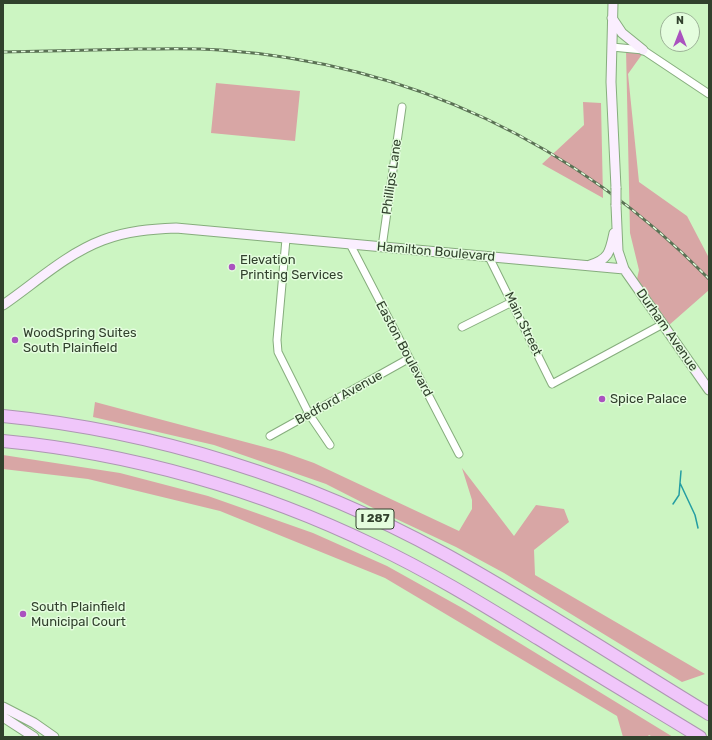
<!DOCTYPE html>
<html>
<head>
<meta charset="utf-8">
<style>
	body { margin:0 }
	#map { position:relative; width:712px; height:740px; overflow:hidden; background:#ccf5c2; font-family:Rubik,sans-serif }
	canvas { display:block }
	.frame { position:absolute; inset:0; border:4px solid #31412d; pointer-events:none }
	.north { position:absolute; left:660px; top:12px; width:40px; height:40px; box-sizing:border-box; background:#e4fdde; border:1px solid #9cb297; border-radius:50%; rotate:0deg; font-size:11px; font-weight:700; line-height:16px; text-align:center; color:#31412d }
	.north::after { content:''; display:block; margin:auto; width:14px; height:18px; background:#aa52bf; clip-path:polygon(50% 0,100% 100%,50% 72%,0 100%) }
</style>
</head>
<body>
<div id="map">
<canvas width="712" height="740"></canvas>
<div class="frame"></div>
<div class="north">N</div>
</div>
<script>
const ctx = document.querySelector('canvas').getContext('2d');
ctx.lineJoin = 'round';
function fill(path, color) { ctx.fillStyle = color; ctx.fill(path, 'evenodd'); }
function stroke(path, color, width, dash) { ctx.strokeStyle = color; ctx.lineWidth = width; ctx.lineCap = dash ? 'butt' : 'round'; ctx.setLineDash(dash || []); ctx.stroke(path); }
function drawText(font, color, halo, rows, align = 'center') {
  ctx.font = font + ' Rubik,sans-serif'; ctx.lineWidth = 3; ctx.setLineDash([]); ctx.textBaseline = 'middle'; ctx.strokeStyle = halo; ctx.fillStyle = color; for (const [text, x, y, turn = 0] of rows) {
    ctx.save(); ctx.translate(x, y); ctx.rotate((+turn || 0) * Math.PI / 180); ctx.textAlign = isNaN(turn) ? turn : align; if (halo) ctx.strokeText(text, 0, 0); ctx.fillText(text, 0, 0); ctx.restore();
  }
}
const green = new Path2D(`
	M626 49 643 53 628 74 639 182 687 216 709 258V290L668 326 637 279 639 270 630 233Z
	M216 83 300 91 295 141 211 133Z
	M583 102 601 103 603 198 542 164 584 125Z
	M95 402 283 452 314 463 459 531 472 509V500L462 468 514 536 536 505 564 509 569 522 534 550 535 575 705 674 682 682 504 573 456 547 377 510 326 484 214 445 93 417Z
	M3 455 120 473 208 496 313 533 387 566 464 609 673 737H653L649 735 647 737H623L617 716 385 578 220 511 88 479 3 469Z`);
const stream = new Path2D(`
	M680 483 695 515 698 528
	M673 504 679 495 681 471`);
const street = new Path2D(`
	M612 47 643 50 709 94
	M286 239 277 340 278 352 309 414 330 445
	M350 244 459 454
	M382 247 402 107
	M489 257 552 384 663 324
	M462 327 512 302
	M270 436 408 359`);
const secondary = new Path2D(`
	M613 3 611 82 616 188
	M612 18 622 33 643 50
	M616 205 618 251 624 269 709 390
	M590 265C609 259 610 252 614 233
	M3 305C35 283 66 254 103 240 127 231 151 229 176 228L624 269
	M3 707 34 723 54 737
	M3 717 34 737`);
const highway = new Path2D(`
	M3 416C156 431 308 479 443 553 534 603 620 660 709 714
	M3 441C131 453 260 490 375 546 432 573 485 606 539 639 592 672 646 704 700 737`);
const rail = new Path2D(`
	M3 52C48 51 93 50 138 49 165 49 193 48 220 50 409 63 577 144 709 279`);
const secondaryBridge = new Path2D(`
	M616 188V205`);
const markers = [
	[232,267,4,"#aa52bf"],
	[15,340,4,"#aa52bf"],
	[602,399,4,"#aa52bf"],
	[23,614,4,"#aa52bf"]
];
const shields = [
	[375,519,38]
];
const shieldNames = [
	["I 287",375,519]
];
const streetNames = [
	["Phillips Lane",392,177,-82],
	["Hamilton Boulevard",436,252,5],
	["Main Street",523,324,64],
	["Durham Avenue",667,330,55],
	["Easton Boulevard",404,349,62],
	["Bedford Avenue",339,398,-29]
];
const poiNames = [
	["Elevation",240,260],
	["Printing Services",240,275],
	["WoodSpring Suites",23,333],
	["South Plainfield",23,348],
	["Spice Palace",610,399],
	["South Plainfield",31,607],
	["Municipal Court",31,622]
];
fill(green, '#d8a6a5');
stroke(stream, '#249da2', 1.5);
stroke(street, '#86ad7d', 9);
stroke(secondary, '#86ad7d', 11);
stroke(highway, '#ad97b2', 14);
stroke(street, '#fff', 7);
stroke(secondary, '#faeefe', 9);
stroke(highway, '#f0c6fa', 12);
stroke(rail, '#5b7255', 3);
stroke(rail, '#e4fdde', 1.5, [4.5]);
stroke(secondaryBridge, '#86ad7d', 11, []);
stroke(secondaryBridge, '#faeefe', 9);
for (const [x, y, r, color] of markers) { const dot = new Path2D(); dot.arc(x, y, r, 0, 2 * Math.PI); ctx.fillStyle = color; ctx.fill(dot); stroke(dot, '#e4fdde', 1.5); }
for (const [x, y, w] of shields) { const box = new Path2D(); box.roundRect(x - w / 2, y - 10, w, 20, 3); ctx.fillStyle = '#e4fdde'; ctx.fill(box); stroke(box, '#31412d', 1); }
drawText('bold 12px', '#31412d', null, shieldNames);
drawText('13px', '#31412d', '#e4fdde', streetNames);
drawText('13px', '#31412d', '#e4fdde', poiNames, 'left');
</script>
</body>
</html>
